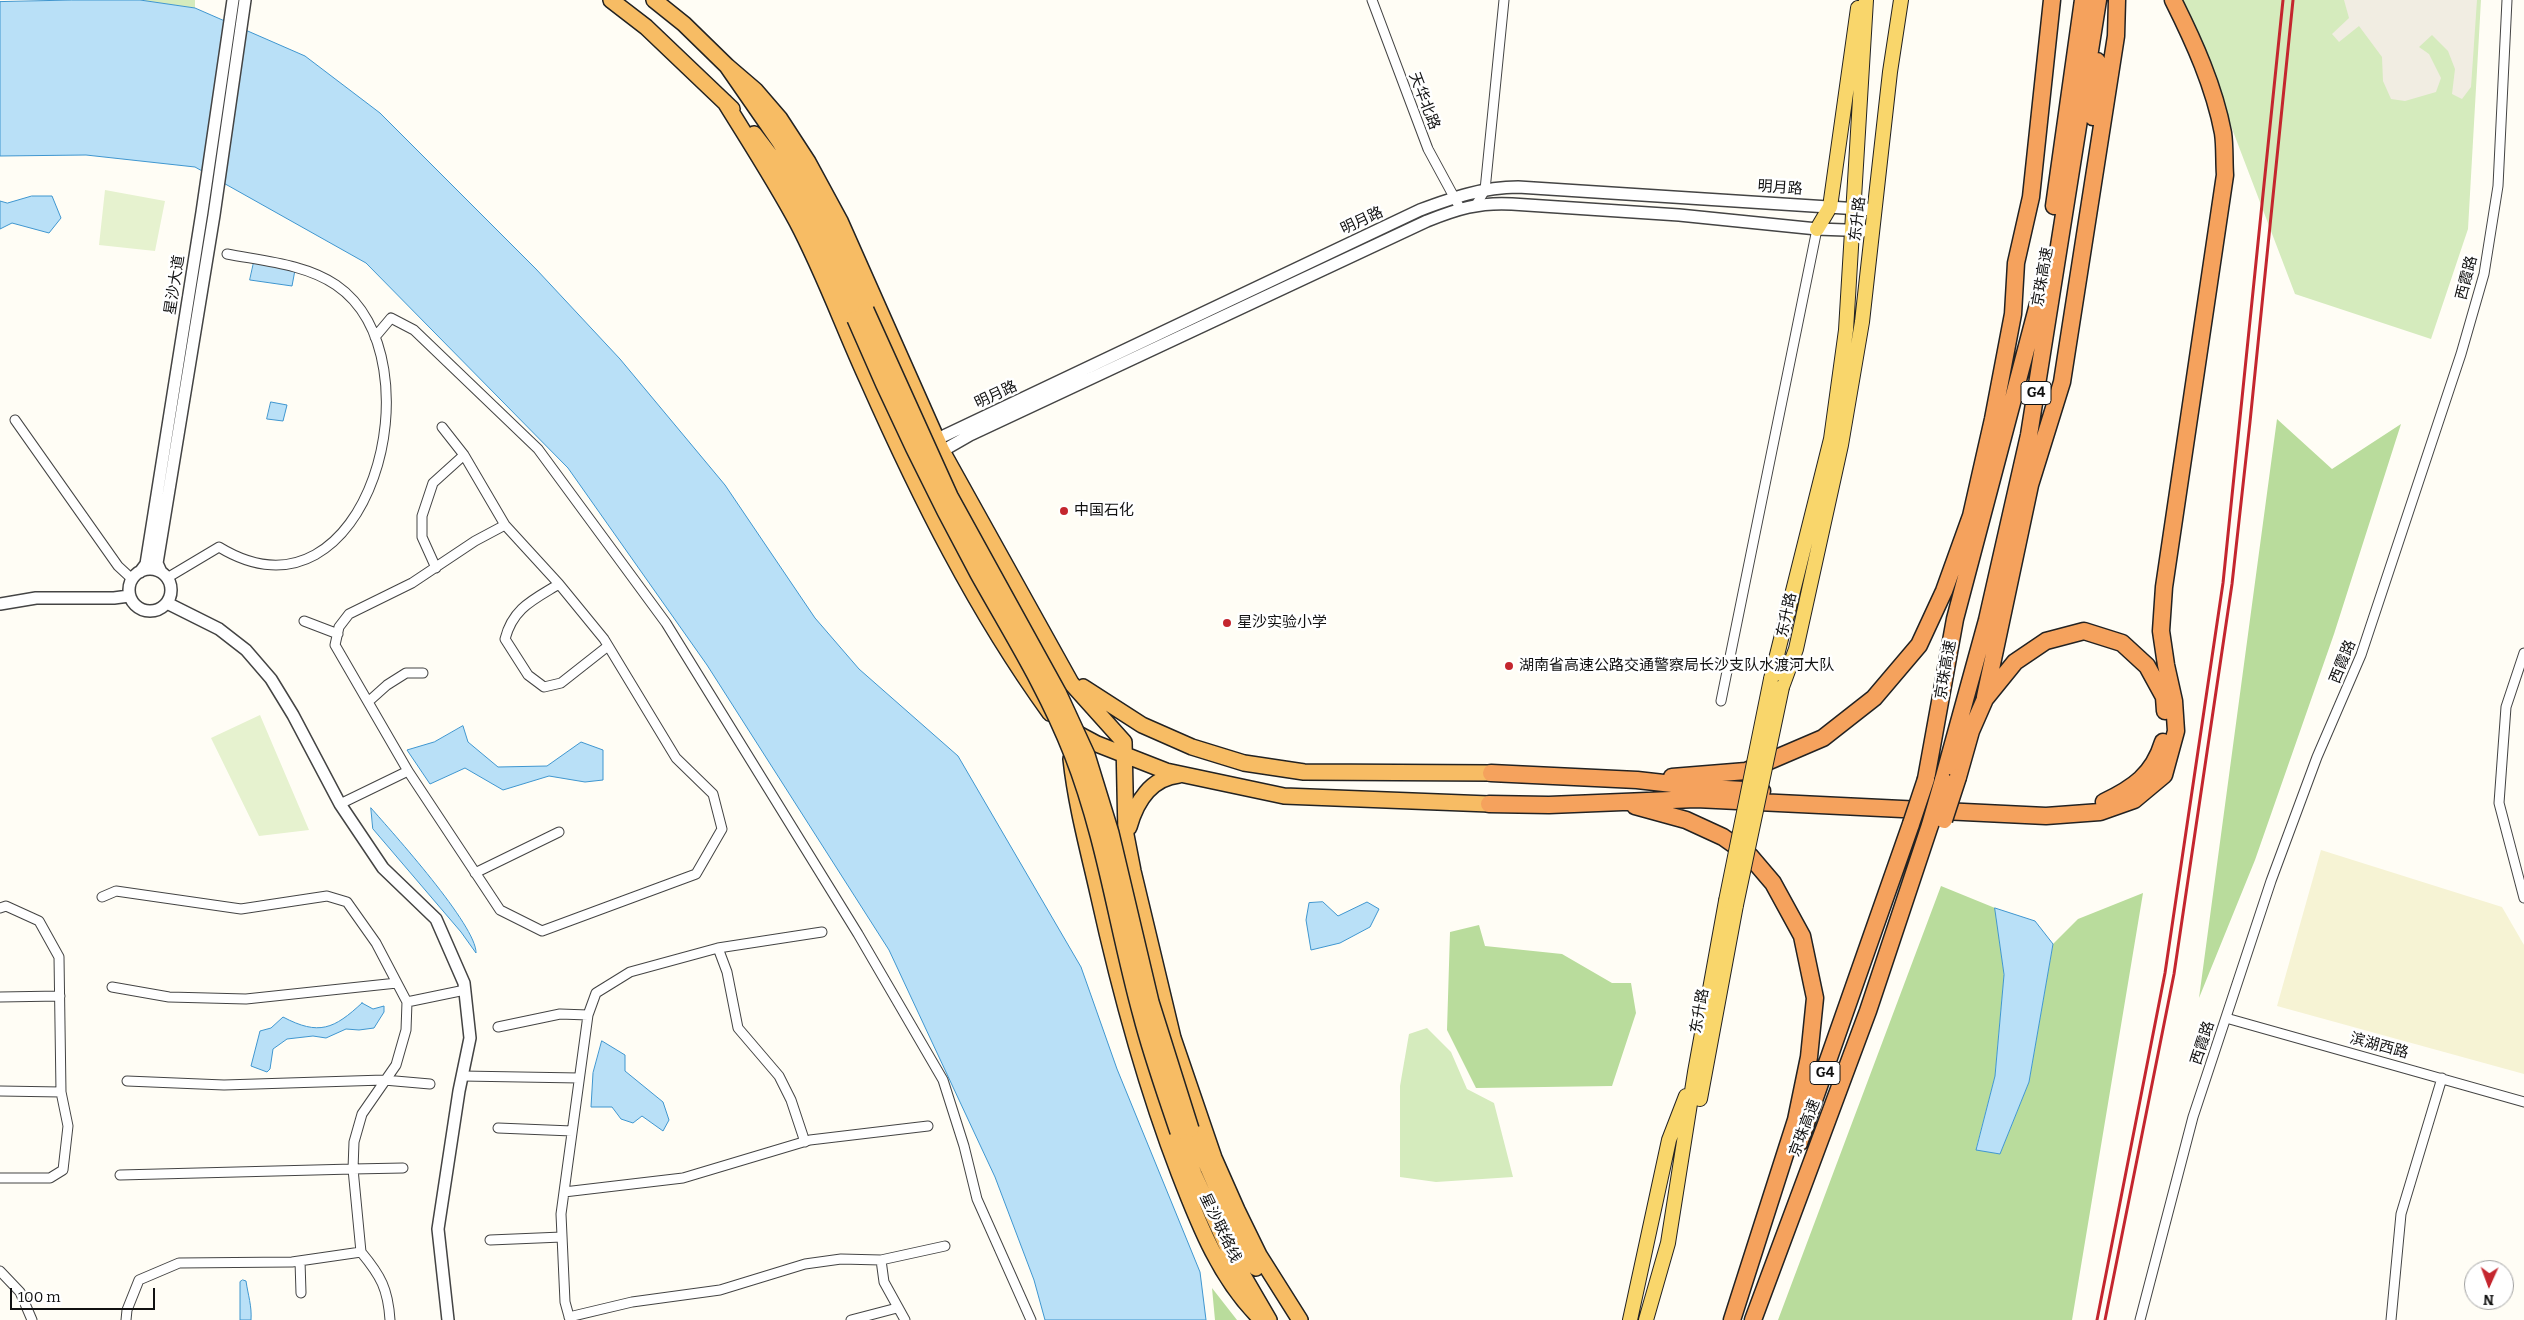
<!DOCTYPE html>
<html>
<head>
<meta charset="utf-8">
<style>
	body { margin:0 }
	#map { position:relative; width:2524px; height:1320px; overflow:hidden; background:#fffdf5; font-family:Bitter,serif }
	canvas { display:block }
	.north { position:absolute; left:2464px; top:1260px; width:50px; height:50px; box-sizing:border-box; background:#fff; border:1px solid #a0a0a0; border-radius:50%; rotate:182deg; font-size:14px; font-weight:700; line-height:20px; text-align:center; color:#111 }
	.north::after { content:''; display:block; margin:auto; width:18px; height:22px; background:#c4262e; clip-path:polygon(50% 0,100% 100%,50% 72%,0 100%) }
	.scale { position:absolute; left:10px; top:1288px; width:145px; height:22px; box-sizing:border-box; border:2px solid #111; border-top:0; padding-left:6px; font-size:15px; line-height:18px; white-space:nowrap; color:#111; -webkit-text-stroke:4px #fff; paint-order:stroke }
</style>
</head>
<body>
<div id="map">
<canvas width="2524" height="1320"></canvas>
<div class="north">N</div>
<div class="scale">100 m</div>
</div>
<script>
const ctx = document.querySelector('canvas').getContext('2d');
ctx.lineJoin = 'round';
function fill(path, color) { ctx.fillStyle = color; ctx.fill(path, 'evenodd'); }
function stroke(path, color, width, dash) { ctx.strokeStyle = color; ctx.lineWidth = width; ctx.lineCap = dash ? 'butt' : 'round'; ctx.setLineDash(dash || []); ctx.stroke(path); }
function drawText(font, color, halo, rows, align = 'center') {
  ctx.font = font + ' Bitter,"Noto Sans SC",serif'; ctx.lineWidth = 5; ctx.setLineDash([]); ctx.textBaseline = 'middle'; ctx.strokeStyle = halo; ctx.fillStyle = color; for (const [text, x, y, turn = 0] of rows) {
    ctx.save(); ctx.translate(x, y); ctx.rotate((+turn || 0) * Math.PI / 180); ctx.textAlign = isNaN(turn) ? turn : align; if (halo) ctx.strokeText(text, 0, 0); ctx.fillText(text, 0, 0); ctx.restore();
  }
}
const farmland = new Path2D(`
	M2321 850 2502 907 2524 945V1074L2277 1006Z`);
const green = new Path2D(`
	M140 0H195V8Z
	M2183 0H2481L2468 229 2431 339 2295 294Z
	M1427 1028 1451 1052 1467 1089 1494 1103 1513 1177 1436 1182 1400 1177V1086L1409 1034Z`);
const forest = new Path2D(`
	M2277 419 2332 469 2401 424 2334 634 2255 860 2199 998Z
	M1941 886 1995 908 2004 975 1995 1076 1976 1149 2000 1154 2029 1082 2053 944 2078 919 2143 893 2072 1320H1778Z
	M1479 925 1485 946 1562 954 1612 983H1631L1636 1013 1612 1086 1476 1088 1447 1030 1450 932Z
	M1212 1288 1237 1320H1215Z`);
const pitch = new Path2D(`
	M105 190 165 201 155 251 99 245Z
	M260 715 309 830 259 836 211 738Z`);
const plaza = new Path2D(`
	M2344 0H2477L2471 87 2462 99 2452 94 2455 69 2448 51 2432 35 2419 47 2429 54 2441 78 2436 92 2405 101 2391 99 2383 81 2382 57 2359 26 2339 42 2332 34 2349 18Z`);
const water = new Path2D(`
	M72 0H140L195 8 305 56 380 113 536 269 620 359 725 485 815 618 859 669 958 756 1081 967 1117 1069 1200 1272 1206 1320H1045L1034 1280 995 1177 889 950 707 665 568 468 366 263 195 167 86 155 0 156V2Z
	M32 196H52L61 218 49 233 12 223 0 229V201L7 203Z
	M254 262 295 270 292 286 250 280Z
	M271 402 287 405 283 421 267 419Z
	M463 726 468 742 498 767 547 766 581 742 603 750V780L585 782 549 776 503 790 465 768 430 784 407 750 434 742Z
	M371 808C392 832 477 926 476 953L461 932 373 829Z
	M1323 902 1338 916 1367 902 1379 909 1370 927 1340 943 1311 950 1306 920 1309 903Z
	M1995 908 2035 921 2053 944 2029 1082 2000 1154 1976 1150 1995 1076 2004 975Z
	M362 1003 373 1009 384 1006V1012L374 1028 359 1030 346 1029 326 1038 313 1036 287 1039 273 1049 270 1069 267 1072 251 1066 260 1031 271 1028 283 1017C319 1036 334 1029 362 1003Z
	M602 1041 625 1055V1071L663 1102 669 1120 663 1131 642 1116 633 1123 621 1119 612 1107H591L593 1073Z
	M243 1280 246 1281C248 1295 252 1306 251 1320H240V1282Z`);
const minor = new Path2D(`
	M1372 0 1428 149 1460 208
	M1476 205 1485 190 1504 0
	M375 337 391 318 414 330 538 449 666 623 858 934 943 1080 964 1146 977 1199 1031 1320
	M15 420 118 566 132 579
	M442 427 464 455 505 525 559 584 604 639 676 758 713 794 722 829 696 874 542 931 500 910 408 771 335 645 339 627 349 614 412 583 475 541 505 525
	M436 568 422 537V516L433 483 464 455
	M167 578 219 547C368 638 443 358 336 285 305 264 263 261 227 254
	M559 584C533 600 513 608 505 639L528 675 544 687 561 683 608 646
	M304 621 338 634
	M2524 653 2506 707 2499 803 2524 898
	M1721 701 1817 229
	M368 702 387 685 406 673H423
	M340 804 408 771
	M475 873 559 832
	M102 897 116 891 241 909 327 896 347 902 376 943 397 983 246 999 169 997 112 987
	M0 908 6 906 39 921 59 957 61 1092 68 1126 63 1170 50 1178H0
	M718 948 727 972 738 1028 779 1076 791 1100 805 1142
	M397 983 407 1002 465 990
	M0 997 60 996
	M2226 1018 2524 1102
	M498 1027 560 1014 588 1015
	M462 1076 579 1078
	M127 1081 224 1085 384 1080 430 1084
	M0 1091 61 1092
	M498 1128 572 1131
	M120 1175 353 1169 354 1142 362 1114 396 1065 406 1030 407 1002
	M564 1192 683 1178 810 1140 928 1126
	M490 1240 562 1237
	M361 1252C381 1276 388 1289 390 1320
	M881 1260 884 1282 905 1320
	M300 1261 301 1293
	M0 1271 20 1292 32 1320
	M569 1317 632 1302 720 1290 805 1264 841 1259 881 1260 945 1246
	M126 1320 127 1310 139 1280 179 1263 292 1262 361 1252 353 1169 403 1168
	M570 1320 565 1302 561 1214 588 1015 596 993 630 972 718 948 822 932
	M851 1320 897 1308
	M2140 1320 2193 1117 2271 881 2317 757 2361 655 2461 354 2484 274 2498 186 2507 0
	M2391 1320 2401 1214 2442 1078`);
const tertiary = new Path2D(`
	M931 442 1420 210C1452 198 1483 187 1518 187L1875 210
	M937 454 970 435 1427 221C1457 209 1479 202 1512 204L1679 215 1817 229 1873 231
	M129 590a21 21 0 1 1 42 0a21 21 0 1 1-42 0Z
	M140 572 146 564 202 212 233 0
	M161 572 157 563 214 215 245 0
	M167 603 219 629 246 650 271 679 293 715 340 804 383 868 436 919 464 983 470 1038 459 1091 438 1229 448 1320
	M0 604 36 598H114L129 596`);
const primary = new Path2D(`
	M1817 229 1830 207 1858 8
	M1771 679 1831 439 1846 330 1866 0
	M1782 687 1796 649 1841 445 1862 322 1890 72 1901 0
	M1700 1099 1736 905
	M1630 1320 1669 1140 1686 1096
	M1646 1320 1668 1243 1695 1072 1726 901`);
const trunk = new Path2D(`
	M611 0 646 27 732 109
	M654 0 684 24 727 66 779 141 818 206 866 310
	M727 66 755 90 780 119 808 162 840 221 942 451 1071 683 1124 742 1126 835 1133 871 1173 1038 1214 1158 1237 1210 1259 1255 1300 1320
	M725 102C749 141 775 181 797 222 824 273 844 329 868 381 919 496 976 611 1050 713
	M754 134C800 191 827 252 855 319
	M1083 687 1142 725 1192 747 1244 763 1304 772 1491 773
	M1069 729 1097 744 1166 771 1284 796 1489 804
	M1071 759C1076 805 1088 849 1098 893 1119 988 1144 1082 1179 1173 1199 1225 1221 1281 1262 1320
	M1129 827C1136 802 1151 778 1179 775
	M1191 1129 1243 1248 1256 1268
	M1178 1132 1194 1174 1230 1253 1269 1320`);
const motorway = new Path2D(`
	M2093 117 2097 61
	M2054 206 2083 0
	M1985 697 2030 485 2062 382 2116 36 2117 0
	M1491 773 1637 780 1708 788 1762 791
	M1672 777 1746 771 1823 738 1874 698 1919 645 1944 591 1971 516 1993 419 2013 314 2016 263 2031 197 2052 0
	M1958 777 1971 731 1985 699 2015 662 2046 641 2084 631 2122 643 2147 666 2164 697 2165 711
	M1926 779 1955 619 2042 289
	M1943 780 1987 620 2029 435 2098 0
	M2104 802C2133 788 2153 775 2163 742
	M1489 804 1549 805 1696 799 2046 816 2100 812 2134 800 2164 775 2176 731 2174 701 2166 665 2161 631 2164 587 2225 175C2224 161 2225 146 2223 133 2214 86 2194 42 2173 0
	M1635 806 1686 820 1723 837 1750 856 1773 883 1802 936 1815 998 1809 1057 1796 1120 1732 1320
	M1799 1143 1911 824
	M1753 1320 1868 1011 1930 825`);
const rail = new Path2D(`
	M2097 1320 2165 973 2223 583 2283 0
	M2105 1320 2174 974 2232 584 2250 422 2293 0`);
const primaryBridge = new Path2D(`
	M1726 901 1771 679
	M1736 905 1782 687`);
const trunkBridge = new Path2D(`
	M866 310 950 496 1058 692 1087 755 1111 833 1151 1002 1191 1129
	M855 319C892 406 933 491 978 574 1011 633 1047 690 1072 754 1105 838 1117 928 1141 1015 1151 1054 1165 1093 1178 1132`);
const motorwayBridge = new Path2D(`
	M1944 820 1958 777
	M1911 824 1926 779
	M1930 825 1943 780`);
const markers = [
	[1064,511,5,"#c4262e"],
	[1227,623,5,"#c4262e"],
	[1509,666,5,"#c4262e"]
];
const shields = [
	[2036,393,30],
	[1825,1073,30]
];
const shieldNames = [
	["G4",2036,393],
	["G4",1825,1073]
];
const streetNames = [
	["天华北路",1424,101,69],
	["明月路",1780,188,4],
	["东升路",1858,219,-84],
	["明月路",1362,221,-25],
	["京珠高速",2043,277,-80],
	["西霞路",2467,278,-76],
	["星沙大道",175,285,-81],
	["明月路",996,395,-25],
	["东升路",1787,615,-78],
	["西霞路",2343,662,-68],
	["京珠高速",1946,670,-80],
	["东升路",1700,1011,-80],
	["西霞路",2203,1043,-72],
	["滨湖西路",2379,1046,15],
	["京珠高速",1805,1128,-69],
	["星沙联络线",1220,1228,64]
];
const poiNames = [
	["中国石化",1074,511],
	["星沙实验小学",1237,623],
	["湖南省高速公路交通警察局长沙支队水渡河大队",1519,666]
];
fill(farmland, '#f6f3d4');
fill(green, '#d5ebbd');
fill(forest, '#b9dc9c');
fill(pitch, '#e6f2cf');
fill(plaza, '#f1ede2');
fill(water, '#b9e0f7');
stroke(water, '#3f96cf', 1);
stroke(minor, '#444', 11);
stroke(tertiary, '#444', 14);
stroke(primary, '#222', 16);
stroke(trunk, '#222', 18);
stroke(motorway, '#222', 19);
stroke(minor, '#fff', 9);
stroke(tertiary, '#fff', 11);
stroke(primary, '#f9d66b', 14);
stroke(trunk, '#f7bc64', 15);
stroke(motorway, '#f5a25d', 16);
stroke(rail, '#c4262e', 3);
stroke(primaryBridge, '#222', 16, []);
stroke(trunkBridge, '#222', 18, []);
stroke(motorwayBridge, '#222', 19, []);
stroke(primaryBridge, '#f9d66b', 14);
stroke(trunkBridge, '#f7bc64', 15);
stroke(motorwayBridge, '#f5a25d', 16);
for (const [x, y, r, color] of markers) { const dot = new Path2D(); dot.arc(x, y, r, 0, 2 * Math.PI); ctx.fillStyle = color; ctx.fill(dot); stroke(dot, '#fff', 2); }
for (const [x, y, w] of shields) { const box = new Path2D(); box.roundRect(x - w / 2, y - 11.5, w, 23, 4); ctx.fillStyle = '#fff'; ctx.fill(box); stroke(box, '#111', 1); }
drawText('bold 14px', '#111', null, shieldNames);
drawText('15px', '#111', '#fff', streetNames);
drawText('15px', '#111', '#fff', poiNames, 'left');
</script>
</body>
</html>
